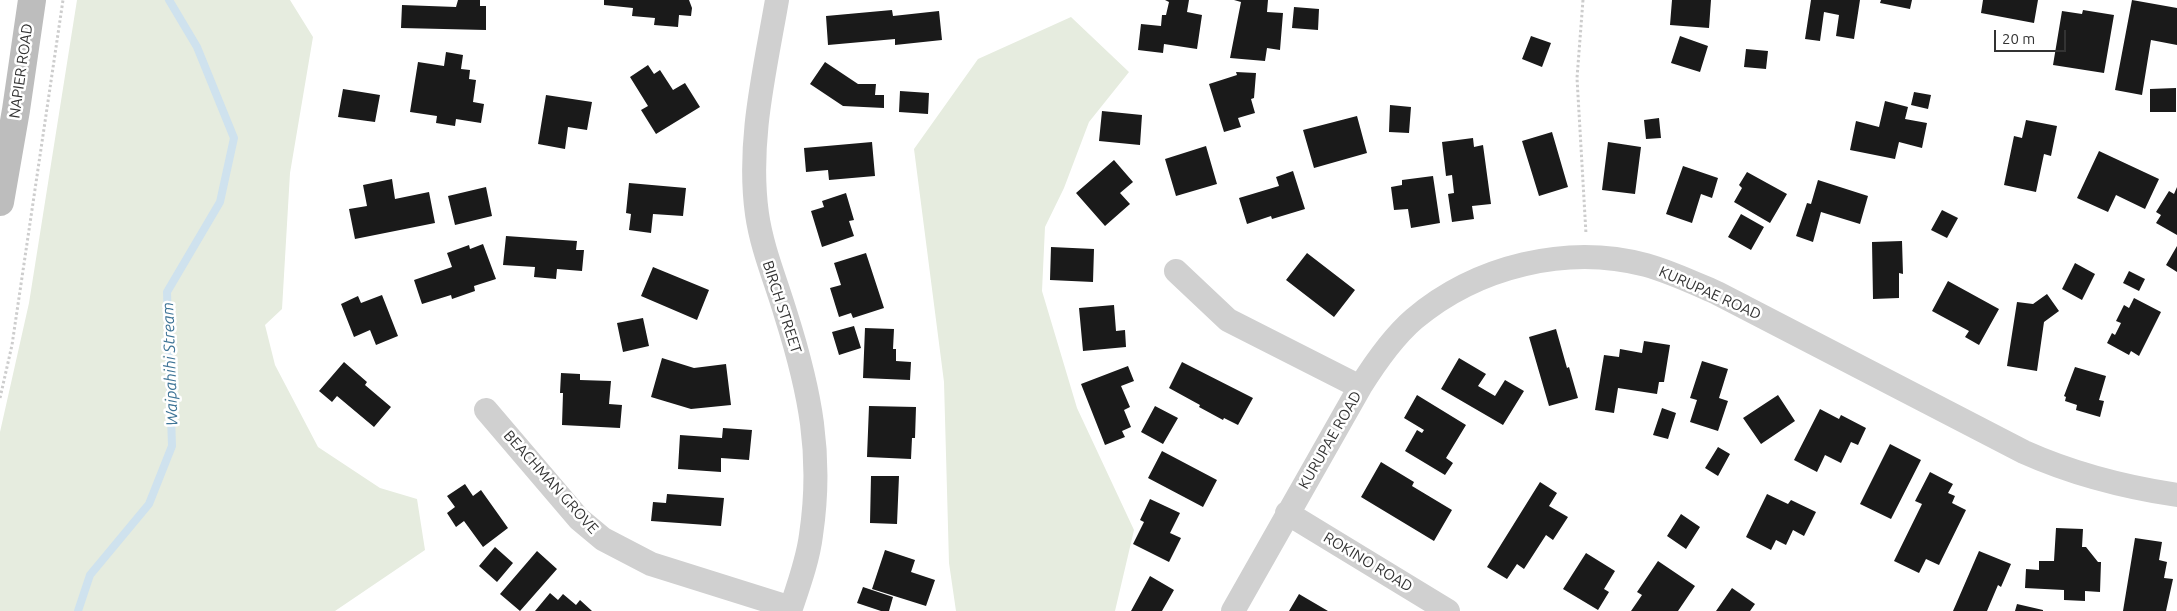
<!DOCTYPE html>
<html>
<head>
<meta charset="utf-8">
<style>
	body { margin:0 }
	#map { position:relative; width:2177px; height:611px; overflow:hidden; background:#fff; font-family:Ubuntu,sans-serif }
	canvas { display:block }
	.scale { position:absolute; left:1994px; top:30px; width:72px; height:22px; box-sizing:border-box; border:2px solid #333; border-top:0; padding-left:6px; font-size:15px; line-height:18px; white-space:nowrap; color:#333; -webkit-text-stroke:4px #fff; paint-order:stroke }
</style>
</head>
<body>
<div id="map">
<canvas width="2177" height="611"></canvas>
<div class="scale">20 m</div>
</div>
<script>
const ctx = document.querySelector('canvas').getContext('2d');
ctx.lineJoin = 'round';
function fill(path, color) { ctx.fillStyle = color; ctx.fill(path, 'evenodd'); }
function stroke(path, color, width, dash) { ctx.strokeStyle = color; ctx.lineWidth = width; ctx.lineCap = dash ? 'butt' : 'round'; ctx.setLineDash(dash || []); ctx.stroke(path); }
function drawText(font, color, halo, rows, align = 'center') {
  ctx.font = font + ' Ubuntu,sans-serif'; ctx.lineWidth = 5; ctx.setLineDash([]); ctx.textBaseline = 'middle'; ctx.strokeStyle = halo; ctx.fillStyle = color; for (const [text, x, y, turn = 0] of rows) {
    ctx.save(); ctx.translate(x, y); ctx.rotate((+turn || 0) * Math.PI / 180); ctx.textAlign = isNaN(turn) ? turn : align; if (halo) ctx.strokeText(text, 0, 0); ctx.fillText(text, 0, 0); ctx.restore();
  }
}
const green = new Path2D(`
	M77 0H290L313 37 290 173 282 309 265 325 275 365 318 447 380 488 417 499 425 550 335 611H0V432L29 303Z
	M1071 17 1129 72 1089 122 1064 188 1045 227 1042 291 1077 408 1134 530 1115 611H956L949 563 944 382 914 149 978 59Z`);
const stream = new Path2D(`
	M78 611 90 575 149 504 172 446 167 292 220 202 234 138 197 47 169 0`);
const building = new Path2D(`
	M458 0H480V6H486V30L401 28 402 5 456 7Z
	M604 0H689L692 8 691 16 679 15 678 27 654 25 655 18 632 16 633 8 604 5Z
	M1165 0H1189L1187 12 1202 15 1197 49 1164 44 1163 53 1138 50 1141 24 1161 26 1162 15H1166L1169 2Z
	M1234 0H1268L1267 12 1283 13 1280 50 1267 48 1265 61 1230 58 1241 2Z
	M1672 0H1711L1709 28 1670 25Z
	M1811 0H1860L1854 39 1836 36 1839 15 1824 12 1820 41 1805 39Z
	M1881 0H1912L1910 9 1880 3Z
	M1983 0H2038L2034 23 1981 13Z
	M2132 0 2177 8V45L2151 40 2142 95 2115 90Z
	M1294 7 1319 9 1318 30 1292 28Z
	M892 10 893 16 939 11 942 40 895 45V39L828 45 826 16Z
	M2083 10 2114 15 2104 73 2053 65 2062 11 2082 14Z
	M1531 36 1551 43 1542 67 1522 59Z
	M1680 36 1708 46 1700 72 1671 63Z
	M1746 49 1768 51 1766 69 1744 67Z
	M446 52 463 55 461 69 470 70 469 79 476 80 473 102 484 104 481 123 456 119 455 126 436 123 437 116 410 112 418 62 444 66Z
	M825 62 858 84H876L875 95H884V108L843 106 810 84Z
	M648 65 654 74 660 70 673 90 685 83 700 107 656 134 641 110 648 106 630 77Z
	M1236 72 1256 73 1254 98 1251 99 1255 113 1238 118 1241 127 1224 132 1209 84 1237 75Z
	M2176 88V112H2150V89Z
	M343 89 380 95 375 122 338 117Z
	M900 91 929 93 928 114 899 112Z
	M1914 92 1931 95 1928 109 1911 105Z
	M546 95 592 102 587 130 568 127 565 149 538 144Z
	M1885 101 1908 107 1905 119 1927 123 1922 148 1899 142 1895 159 1850 150 1856 121 1879 127Z
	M1390 105 1411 107 1409 133 1389 132Z
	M1102 111 1142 115 1140 145 1099 141Z
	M1357 116 1367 153 1314 168 1303 130Z
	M1659 118 1661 138 1646 139 1644 120Z
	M2026 120 2057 126 2051 156 2044 154 2036 192 2004 185 2014 136 2022 138Z
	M1552 132 1568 187 1539 196 1522 141Z
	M1473 138 1474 147 1483 145 1491 204 1472 206 1474 219 1452 222 1448 194 1454 193 1452 175 1446 176 1442 142Z
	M872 142 875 176 829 180 828 170 806 172 804 148Z
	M1608 142 1641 147 1635 194 1602 190Z
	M1206 146 1217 184 1176 196 1165 159Z
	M2099 151 2159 179 2145 209 2116 195 2108 212 2077 198Z
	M1114 160 1133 182 1120 193 1130 204 1105 226 1076 193Z
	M1683 166 1718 178 1712 198 1701 194 1692 223 1666 214Z
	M1293 171 1305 209 1272 219 1271 216 1247 224 1239 198 1279 186 1276 177Z
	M1747 172 1787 194 1770 223 1734 202 1742 188 1739 185Z
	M1433 176 1440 223 1411 228 1408 209 1394 210 1391 187 1402 185V180Z
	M392 179 395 199 429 192 435 223 355 239 349 209 367 206 363 185Z
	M1818 180 1868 196 1860 224 1821 212 1813 242 1796 236 1807 203 1811 204Z
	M629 183 686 188 683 216 653 214 651 233 629 230 631 214 626 213Z
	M486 187 492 216 455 225 448 196Z
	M2177 187V235L2156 223 2161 215 2156 212 2169 191 2174 194Z
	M846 193 854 220 849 221 854 236 822 247 811 211 824 207 822 201Z
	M1942 210 1958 218 1947 238 1931 230Z
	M1741 214 1764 227 1751 250 1728 237Z
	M506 236 577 241 576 250H584L582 271 557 269 556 279 534 277 535 267 503 265Z
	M1902 241 1903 274 1899 273V298L1873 299 1872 242Z
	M483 244 496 279 474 286 475 291 452 299 451 295 422 304 414 280 452 267 447 253 469 245 470 249Z
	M2177 246V272L2166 265Z
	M1051 247 1094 249 1093 282 1050 280Z
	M866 253 884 308 853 318 851 313 839 317 830 288 841 285 834 263Z
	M1307 253 1355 290 1334 317 1286 280Z
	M2075 263 2095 274 2082 300 2062 289Z
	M653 267 709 290 697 320 641 296Z
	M2129 271 2145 279 2139 291 2123 283Z
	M1948 281 1999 309 1979 345 1965 337 1969 331 1932 311Z
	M2047 294 2059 311 2044 322 2037 371 2007 366 2017 302 2033 304Z
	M382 295 398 336 376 345 370 330 354 337 341 304 358 296 361 303Z
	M2134 298 2161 312 2139 356 2131 351 2129 355 2107 343 2112 333 2115 335 2121 323 2116 321 2124 305 2129 308Z
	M1114 305 1116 331 1125 330 1126 347 1083 351 1079 308Z
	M643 318 649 346 623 352 617 323Z
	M854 326 861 348 839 355 832 332Z
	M865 328 894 329 893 349H896V361L911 362 910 380 863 378Z
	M1556 329 1567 368 1569 367 1578 398 1549 406 1529 337Z
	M1644 341 1670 345 1664 382H1659L1657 394 1618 388 1614 413 1595 410 1604 355 1619 357 1620 349 1642 353Z
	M662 358 694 368 726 364 731 405 691 409 651 397Z
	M1459 358 1486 374 1478 386 1495 396 1505 380 1524 391 1503 425 1441 389Z
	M1702 361 1728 369 1719 398 1728 401 1718 431 1690 422 1697 400 1690 398Z
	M344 362 367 382 365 385 391 407 374 427 337 396 332 402 319 391Z
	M1182 362 1253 398 1238 425 1224 418 1223 420 1199 407 1200 405 1169 388Z
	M1128 366 1134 381 1121 386 1130 407 1124 410 1131 427 1122 431 1125 437 1105 445 1081 384Z
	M2075 367 2106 376 2099 400 2104 401 2100 417 2076 410 2077 405 2065 401 2066 397 2064 396Z
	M561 373 580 374V380L611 381 609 404 622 405 620 428 562 425 563 393H560Z
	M1417 395 1466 425 1446 458 1453 463 1445 475 1405 451 1417 430 1422 433 1424 430 1404 418Z
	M1778 395 1795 421 1761 444 1743 418Z
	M869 406 916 407 915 438H912L911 459 867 457Z
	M1155 406 1178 418 1163 444 1141 432Z
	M1662 408 1676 413 1668 439 1653 435Z
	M1820 409 1839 419 1841 415 1866 428 1858 445 1851 442 1841 463 1825 455 1817 472 1794 460Z
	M723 428 752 430 749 460 721 458V472L678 469 680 435 722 438Z
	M1890 444 1921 460 1891 519 1860 504Z
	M1718 447 1730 454 1718 476 1705 468Z
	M1162 451 1217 480 1203 507 1148 478Z
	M1381 462 1414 482 1412 486 1452 510 1434 541 1361 497Z
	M1930 472 1953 484 1948 493 1955 496 1952 503 1966 510 1939 565 1926 559 1919 573 1894 561 1922 504 1915 501Z
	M871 476H899L897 524 870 523Z
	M1540 482 1557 493 1549 506 1568 517 1553 540 1546 535 1524 569 1517 564 1507 579 1487 567Z
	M465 484 473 496 481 490 508 528 483 547 464 521 456 527 447 513 455 507 447 496Z
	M667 494 724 498 721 526 651 521 653 502 666 503Z
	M1767 494 1788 504 1791 500 1816 512 1804 536 1793 530 1786 545 1776 540 1771 550 1746 537Z
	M1150 499 1180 513 1170 533 1181 538 1169 562 1133 544 1144 522 1140 520Z
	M1681 514 1700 527 1686 549 1667 536Z
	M2056 528 2083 529 2082 547H2086L2098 562H2101L2100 592 2085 591V601L2064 600V590L2025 588 2026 569 2039 570V561H2054Z
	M2135 538 2162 542 2159 560 2167 562 2164 578 2173 579 2166 611H2123Z
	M495 547 513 563 497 582 479 566Z
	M885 550 915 560 911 572 935 580 926 606 872 589Z
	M537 551 557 569 520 611 500 594Z
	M1979 551 2011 564 2001 587 1998 585 1987 611H1953Z
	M1586 553 1615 571 1604 589 1609 592 1598 610 1563 589Z
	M1658 561 1695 586 1678 611H1631L1642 595 1637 592Z
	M1150 576 1174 590 1162 611H1131Z
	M863 587 893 597 889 611H881L857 603Z
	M1732 588 1755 604 1750 611H1716Z
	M550 593 558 600 563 594 576 605 580 600 592 611H535Z
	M1299 594 1328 611H1289Z
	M2017 604 2043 610V611H2015Z`);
const path = new Path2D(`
	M1583 0 1577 78 1586 234
	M0 398 12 345 63 0`);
const minor = new Path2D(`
	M777 0C765 70 747 142 757 214 762 249 776 281 786 315 810 391 823 455 811 535 808 560 798 587 790 611
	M1176 271 1228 320 1360 387
	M486 410 579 519 603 539 651 564 791 608
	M1287 513 1448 611
	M1233 611 1360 387C1375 363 1392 338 1414 319 1477 266 1567 244 1646 265 1671 272 1694 283 1717 293L2024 452C2073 474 2124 487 2177 495`);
const secondary = new Path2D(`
	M0 202 16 110 32 0`);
const streetNames = [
	["NAPIER ROAD",21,71,-82],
	["KURUPAE ROAD",1710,293,24],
	["BIRCH STREET",782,307,72],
	["KURUPAE ROAD",1330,440,-60],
	["BEACHMAN GROVE",551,482,48],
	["ROKINO ROAD",1368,562,31]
];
const waterNames = [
	["Waipahihi Stream",170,364,-92]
];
fill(green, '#e6ecdf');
stroke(stream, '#cfe2ee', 8);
fill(building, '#1a1a1a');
stroke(path, '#cdcdcd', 3, [2.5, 2.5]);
stroke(minor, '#d0d0d0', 24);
stroke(secondary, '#bdbdbd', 28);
drawText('15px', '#333', '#fff', streetNames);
drawText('italic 16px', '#3f7597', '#fff', waterNames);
</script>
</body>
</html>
